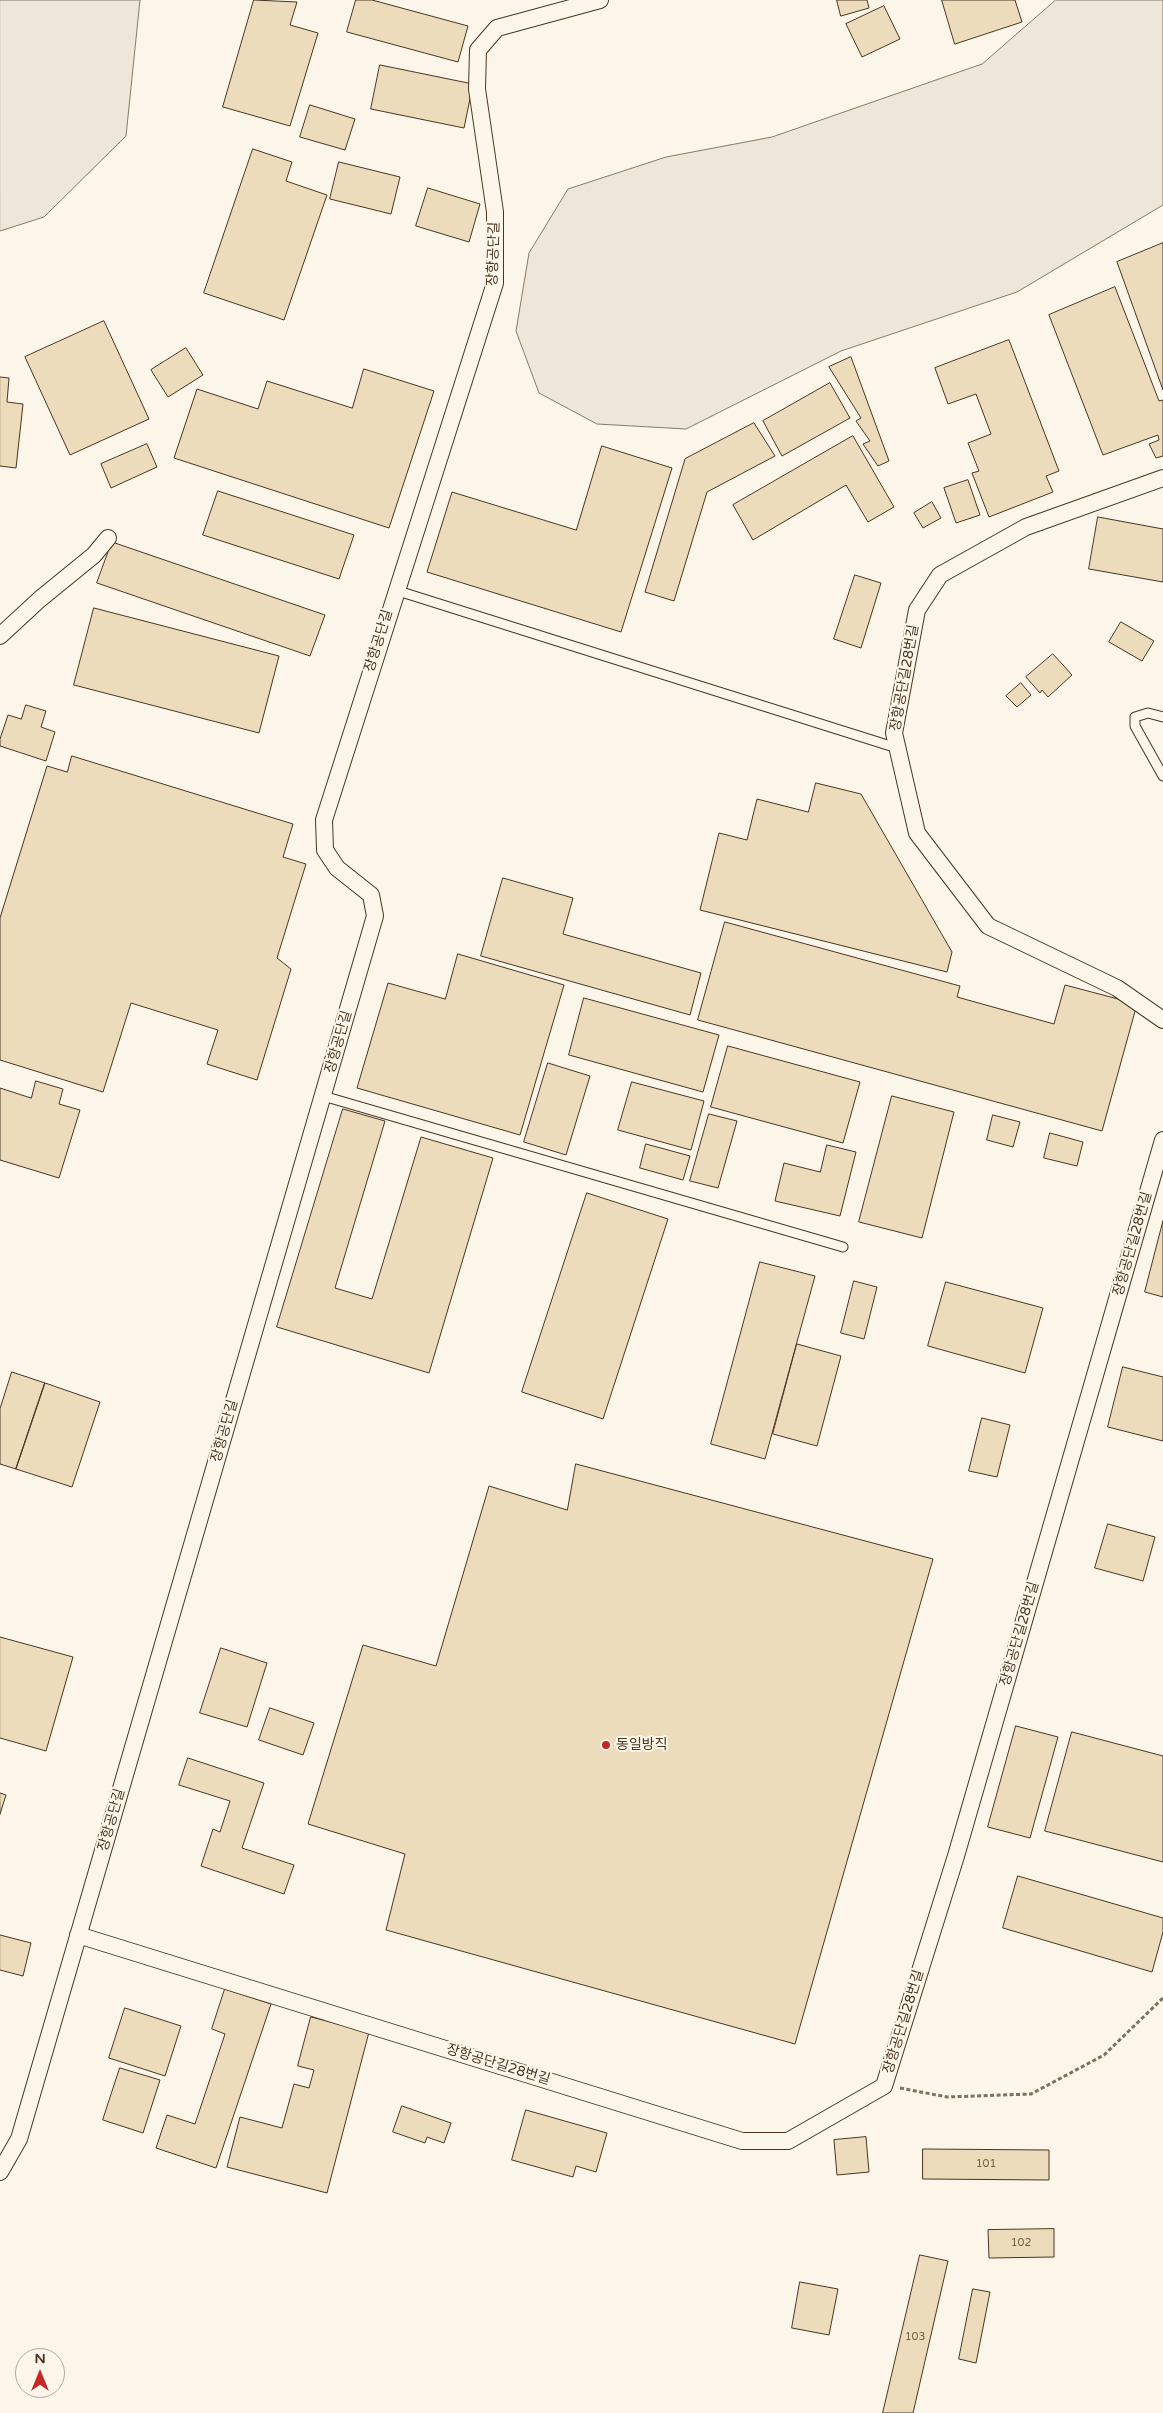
<!DOCTYPE html>
<html>
<head>
<meta charset="utf-8">
<style>
	body { margin:0 }
	#map { position:relative; width:1163px; height:2413px; overflow:hidden; background:#fbf6e9; font-family:"Varela Round",sans-serif }
	canvas { display:block }
	.north { position:absolute; left:15px; top:2348px; width:50px; height:50px; box-sizing:border-box; background:#fbf6e9; border:1px solid #b4a999; border-radius:50%; rotate:0deg; font-size:14px; font-weight:700; line-height:20px; text-align:center; color:#4a3520 }
	.north::after { content:''; display:block; margin:auto; width:18px; height:22px; background:#c62828; clip-path:polygon(50% 0,100% 100%,50% 72%,0 100%) }
</style>
</head>
<body>
<div id="map">
<canvas width="1163" height="2413"></canvas>
<div class="north">N</div>
</div>
<script>
const ctx = document.querySelector('canvas').getContext('2d');
ctx.lineJoin = 'round';
function fill(path, color) { ctx.fillStyle = color; ctx.fill(path, 'evenodd'); }
function stroke(path, color, width, dash) { ctx.strokeStyle = color; ctx.lineWidth = width; ctx.lineCap = dash ? 'butt' : 'round'; ctx.setLineDash(dash || []); ctx.stroke(path); }
function drawText(font, color, halo, rows, align = 'center') {
  ctx.font = font + ' "Varela Round","Noto Sans KR",sans-serif'; ctx.lineWidth = 4; ctx.setLineDash([]); ctx.textBaseline = 'middle'; ctx.strokeStyle = halo; ctx.fillStyle = color; for (const [text, x, y, turn = 0] of rows) {
    ctx.save(); ctx.translate(x, y); ctx.rotate((+turn || 0) * Math.PI / 180); ctx.textAlign = isNaN(turn) ? turn : align; if (halo) ctx.strokeText(text, 0, 0); ctx.fillText(text, 0, 0); ctx.restore();
  }
}
const green = new Path2D(`
	M0 0H140L126 136 44 217 0 231Z
	M1056 0H1163V205L1017 292 841 351 686 429 597 424 539 393 516 331 529 253 568 189 666 157 772 137 982 64Z`);
const building = new Path2D(`
	M254 0 297 2 290 25 318 33 290 126 223 107Z
	M356 0H372L468 26 458 62 347 32Z
	M837 0H867L869 8 841 16Z
	M942 0H1015L1022 22 955 44Z
	M884 6 900 39 862 57 846 24Z
	M380 65 473 84 464 128 371 109Z
	M310 105 355 119 345 150 300 137Z
	M253 149 292 162 286 181 327 195 284 320 204 293Z
	M339 162 400 177 391 214 330 199Z
	M428 188 480 204 469 242 416 226Z
	M1163 243V390L1117 262Z
	M1115 287 1159 401 1163 400V456L1156 458 1149 444 1159 440 1158 435 1103 455 1049 315Z
	M104 321 149 419 70 455 25 357Z
	M1009 340 1059 471 1046 476 1053 492 989 517 972 473 979 471 968 443 991 434 976 394 948 404 935 368Z
	M186 348 203 375 168 397 151 370Z
	M851 357 889 461 878 466 863 444 870 441 856 421 861 418 829 367Z
	M364 369 434 391 389 528 174 458 197 389 258 409 267 381 352 408Z
	M0 377 9 378 7 402 23 404 16 468 0 466Z
	M830 383 850 418 782 456 763 421Z
	M754 423 775 456 707 492 674 601 645 592 685 459Z
	M853 436 894 507 868 522 846 485 753 540 733 505Z
	M147 444 157 467 111 488 101 464Z
	M602 446 672 468 621 632 427 572 452 492 576 530Z
	M968 480 980 515 956 523 944 488Z
	M218 491 354 535 339 579 203 535Z
	M932 502 941 518 923 528 914 513Z
	M1098 517 1163 529V582L1089 569Z
	M112 542 325 615 310 656 97 583Z
	M855 575 881 583 861 648 834 639Z
	M94 608 279 656 259 733 74 685Z
	M1121 622 1154 641 1142 661 1109 642Z
	M1053 654 1072 675 1048 697 1042 690 1040 693 1026 677Z
	M1021 683 1031 695 1017 707 1006 696Z
	M26 705 46 711 41 727 55 732 46 761 0 746V739L8 715 21 719Z
	M72 756 293 824 283 857 306 864 277 958 291 969 257 1080 207 1064 218 1030 131 1003 103 1092 0 1060V918L47 766 67 772Z
	M816 783 861 794 952 952 947 972 700 910 719 833 747 840 757 799 808 812Z
	M503 878 573 898 563 934 701 973 690 1015 481 956Z
	M725 922 960 986 957 997 1054 1024 1065 985 1137 1004 1102 1131 698 1020Z
	M458 954 564 985 520 1135 357 1088 388 983 445 999Z
	M584 998 719 1035 703 1092 569 1055Z
	M728 1046 860 1082 843 1143 711 1107Z
	M548 1063 590 1076 566 1155 524 1142Z
	M36 1081 63 1089 59 1104 80 1110 59 1178 0 1160V1088L31 1098Z
	M632 1082 704 1101 691 1150 618 1130Z
	M892 1096 954 1112 922 1238 859 1222Z
	M343 1109 385 1121 335 1288 372 1299 421 1137 493 1158 429 1373 277 1327Z
	M709 1114 737 1121 718 1188 690 1181Z
	M993 1115 1020 1122 1013 1147 987 1140Z
	M1050 1133 1083 1142 1077 1166 1044 1158Z
	M646 1144 690 1156 683 1180 640 1168Z
	M827 1145 856 1152 840 1216 775 1201 784 1163 820 1172Z
	M587 1193 668 1219 603 1419 522 1392Z
	M1163 1221V1297L1145 1292Z
	M760 1262 815 1276 765 1459 711 1444Z
	M854 1281 877 1287 864 1339 841 1333Z
	M946 1282 1043 1308 1025 1373 928 1346Z
	M797 1344 841 1356 817 1446 773 1434Z
	M1123 1367 1163 1377V1441L1108 1427Z
	M12 1372 45 1383 16 1469 0 1464V1409Z
	M45 1383 100 1402 72 1487 16 1469Z
	M982 1418 1010 1425 997 1477 969 1471Z
	M576 1464 933 1559 795 2044 386 1930 405 1854 308 1824 363 1645 436 1666 489 1486 567 1510Z
	M1108 1524 1155 1537 1143 1581 1095 1568Z
	M0 1637 73 1657 46 1751 0 1738Z
	M221 1648 267 1663 247 1727 200 1713Z
	M270 1708 314 1723 303 1755 259 1740Z
	M1016 1726 1058 1737 1030 1838 988 1827Z
	M1072 1732 1163 1756V1862L1045 1831Z
	M188 1758 264 1783 242 1848 294 1865 284 1894 201 1866 213 1829 220 1832 230 1801 179 1785Z
	M0 1793 6 1795 0 1814Z
	M1018 1876 1163 1918V1932L1152 1972 1003 1928Z
	M0 1935 31 1943 23 1976 0 1970Z
	M225 1989 271 2004 216 2168 156 2148 167 2115 195 2124 225 2034 212 2029Z
	M125 2008 181 2026 165 2076 109 2058Z
	M311 2017 369 2032 327 2193 227 2167 240 2117 282 2128 294 2084 309 2088 314 2070 298 2066Z
	M120 2068 160 2080 143 2133 103 2120Z
	M402 2106 451 2123 444 2143 427 2137 425 2143 393 2132Z
	M526 2110 607 2133 596 2172 576 2166 573 2177 512 2160Z
	M866 2137 869 2172 837 2175 834 2140Z
	M923 2149 1049 2150V2180L923 2179Z
	M1054 2229V2257L989 2258 988 2230Z
	M920 2255 948 2261 913 2413H883Z
	M800 2282 838 2289 829 2335 792 2328Z
	M973 2289 990 2292 976 2363 959 2359Z`);
const path = new Path2D(`
	M900 2088 947 2097 1031 2094 1104 2055 1163 1998`);
const lane = new Path2D(`
	M395 590 897 748
	M1163 717 1148 713 1135 717V726L1163 776
	M323 1096 843 1247`);
const street = new Path2D(`
	M1163 478 1026 527 940 575 917 610 894 733 917 833 988 926 1117 988 1163 1020
	M0 636 40 599 94 555 108 538
	M78 1935 742 2141H788L884 2086 956 1856 1163 1140
	M0 2172 19 2139 375 916 371 895 337 868 325 850 324 820 495 283V212L477 89 478 50 497 28 600 0`);
const markers = [
	[606,1745,5,"#c62828"]
];
const numberNames = [
	["101",986,2164],
	["102",1021,2243],
	["103",915,2337]
];
const streetNames = [
	["장항공단길",494,254,-88],
	["장항공단길",379,641,-73],
	["장항공단길28번길",905,678,-80],
	["장항공단길",339,1042,-74],
	["장항공단길28번길",1133,1244,-74],
	["장항공단길",225,1431,-74],
	["장항공단길28번길",1020,1634,-74],
	["장항공단길",112,1820,-74],
	["장항공단길28번길",904,2022,-73],
	["장항공단길28번길",498,2065,17]
];
const poiNames = [
	["동일방직",616,1745]
];
fill(green, '#ede6d9');
stroke(green, '#887966', 1);
fill(building, '#ecdcbc');
stroke(building, '#4a3520', 1);
stroke(lane, '#4a3520', 11);
stroke(street, '#4a3520', 18);
stroke(path, '#7f6f5c', 3, [4, 2.5]);
stroke(lane, '#fbf6e9', 9);
stroke(street, '#fbf6e9', 16);
for (const [x, y, r, color] of markers) { const dot = new Path2D(); dot.arc(x, y, r, 0, 2 * Math.PI); ctx.fillStyle = color; ctx.fill(dot); stroke(dot, '#fbf6e9', 2); }
drawText('11px', '#725f47', null, numberNames);
drawText('14px', '#4a3520', '#fbf6e9', streetNames);
drawText('14px', '#4a3520', '#fbf6e9', poiNames, 'left');
</script>
</body>
</html>
